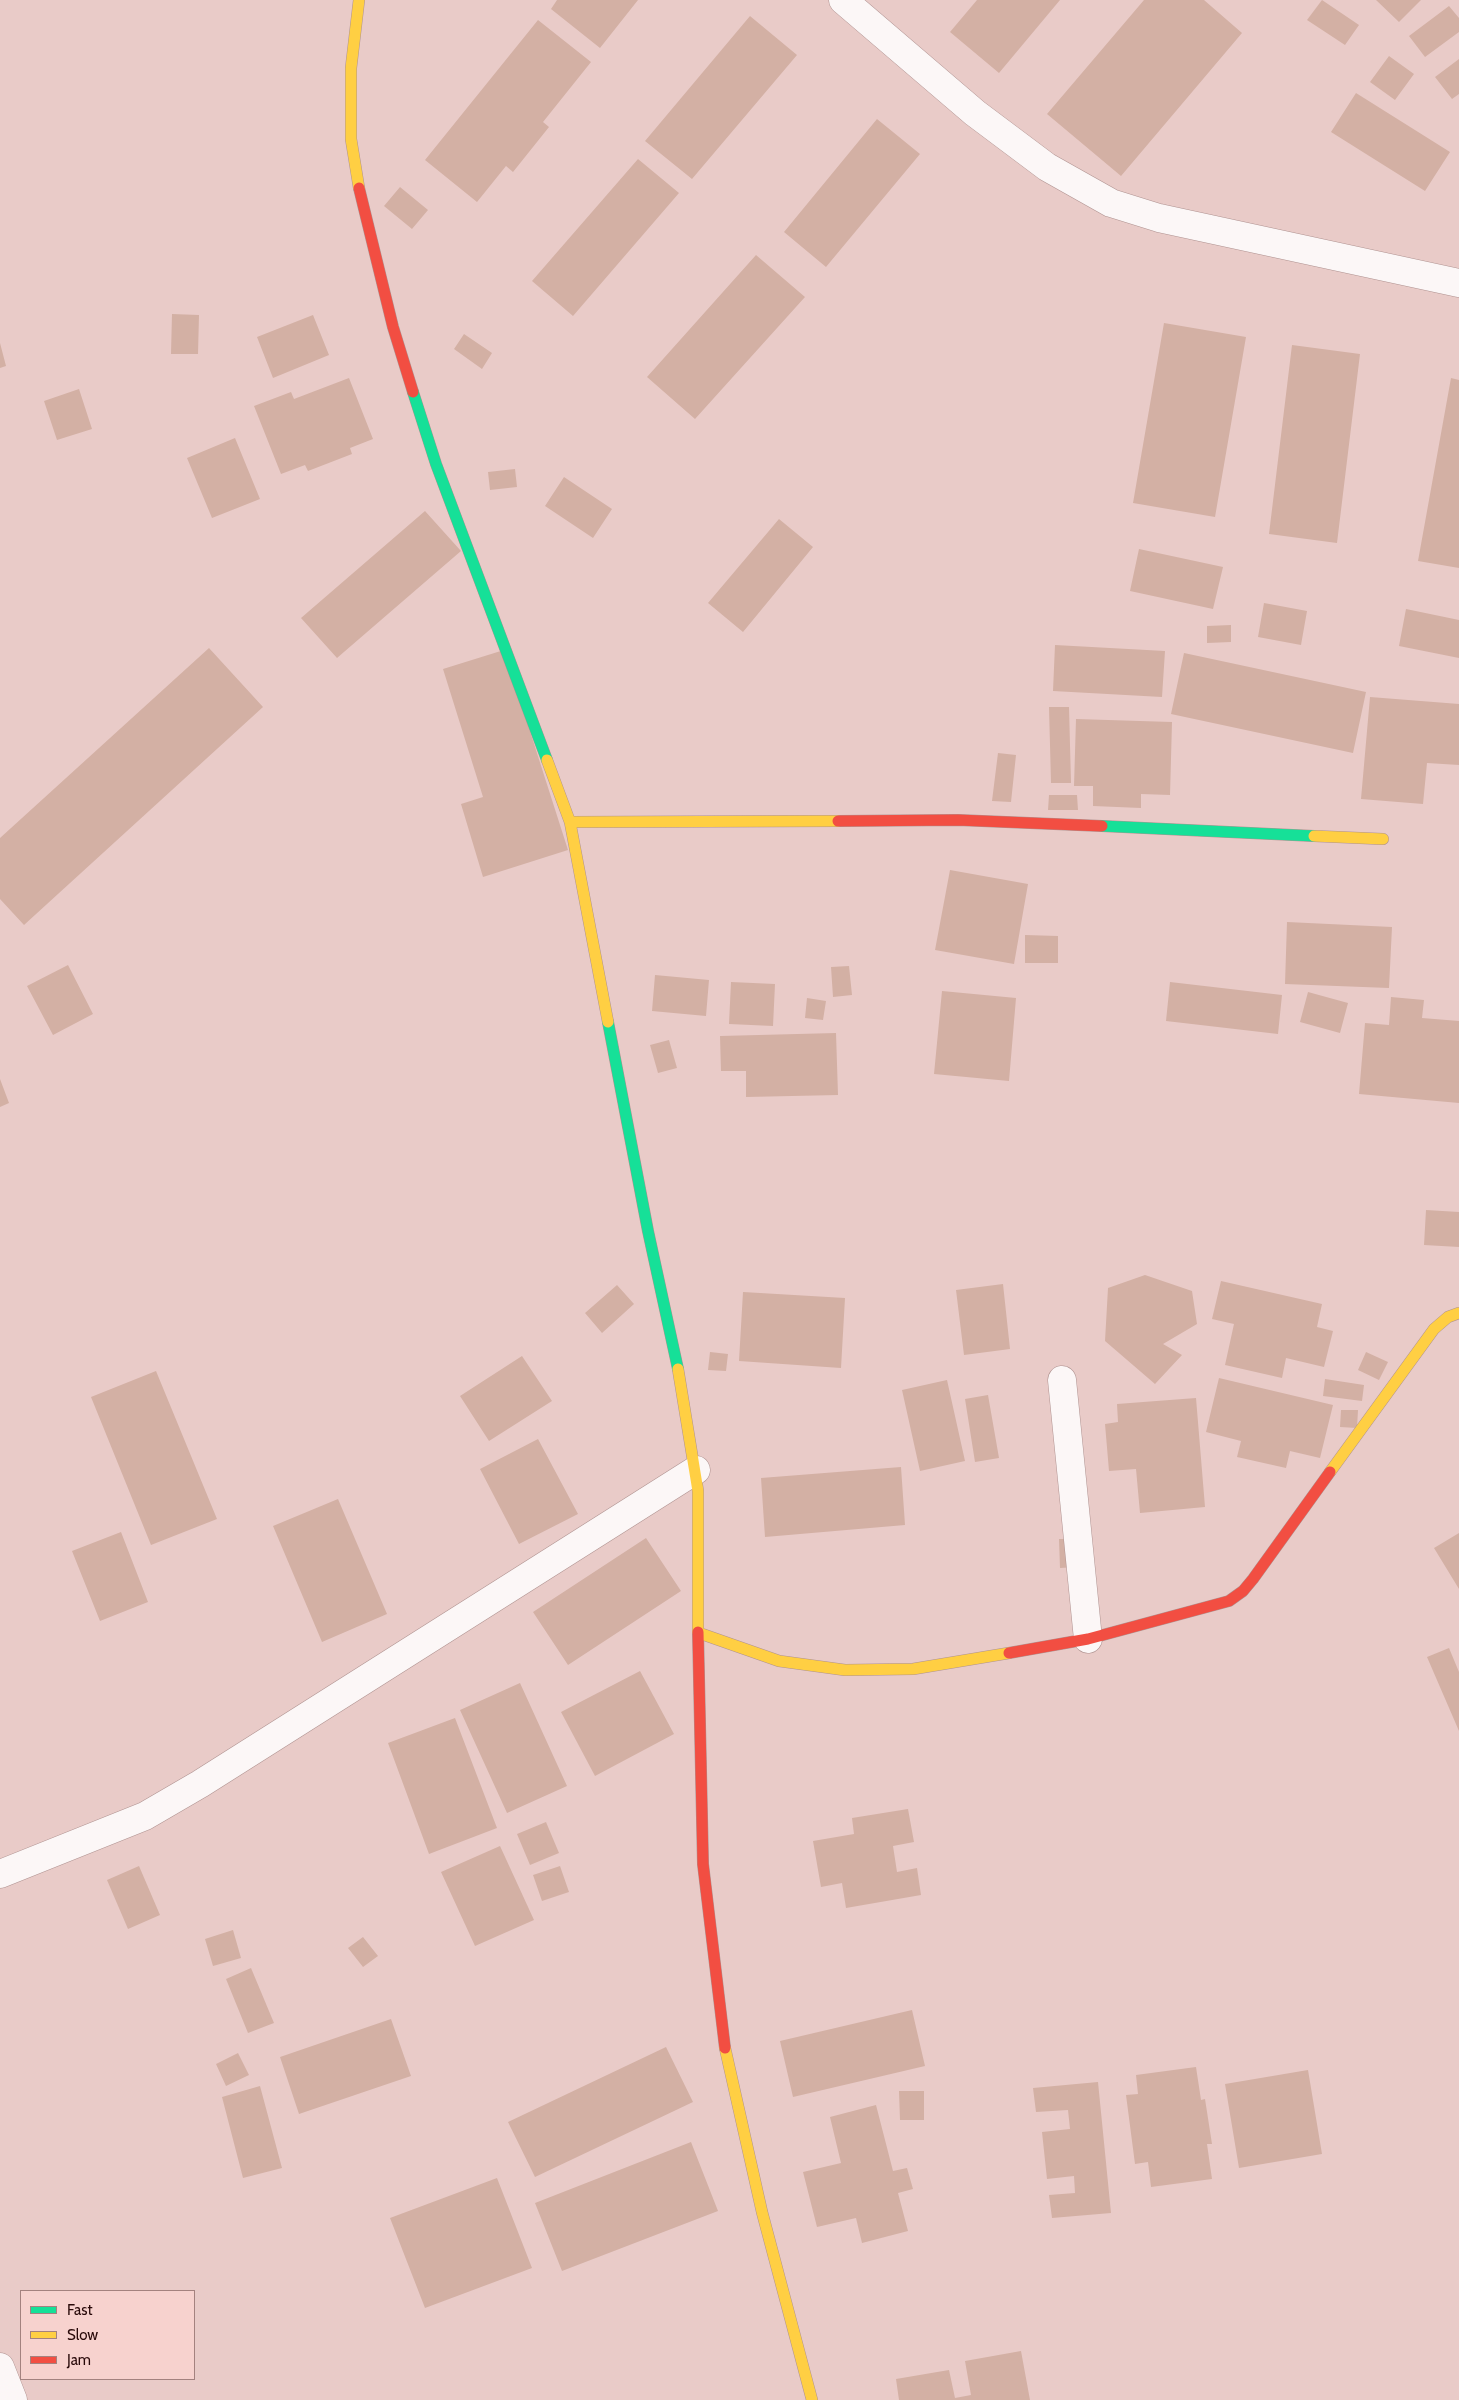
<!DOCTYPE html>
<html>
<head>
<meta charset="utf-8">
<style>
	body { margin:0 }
	#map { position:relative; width:1459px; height:2400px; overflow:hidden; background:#e9cbc8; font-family:Cabin,sans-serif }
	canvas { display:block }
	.legend { position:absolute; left:20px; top:2290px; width:175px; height:90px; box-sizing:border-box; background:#f7d2ce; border:1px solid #a4827f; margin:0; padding:6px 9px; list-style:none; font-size:15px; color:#280909 }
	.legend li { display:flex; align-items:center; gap:10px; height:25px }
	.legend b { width:25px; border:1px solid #a4827f }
</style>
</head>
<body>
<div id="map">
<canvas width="1459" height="2400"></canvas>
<ul class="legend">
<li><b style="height:6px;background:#16e098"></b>Fast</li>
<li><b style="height:6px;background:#ffcf43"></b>Slow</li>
<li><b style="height:6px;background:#f24e42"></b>Jam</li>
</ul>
</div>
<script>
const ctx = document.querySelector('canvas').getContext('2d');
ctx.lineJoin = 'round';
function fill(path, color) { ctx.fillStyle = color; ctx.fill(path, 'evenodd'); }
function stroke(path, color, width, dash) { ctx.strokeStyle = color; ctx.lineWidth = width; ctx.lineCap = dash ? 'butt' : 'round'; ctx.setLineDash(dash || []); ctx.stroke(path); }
const building = new Path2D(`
	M557 0H638L600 48 551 9Z
	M977 0H1060L999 73 950 32Z
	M1144 0H1204L1242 33 1121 176 1047 114Z
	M1322 0 1359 25 1345 45 1307 20Z
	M1376 0H1421L1399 22Z
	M1449 6 1459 18V32L1425 57 1409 36Z
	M750 16 797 55 692 179 645 141Z
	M538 20 591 62 543 122 549 127 513 172 506 166 477 202 425 160Z
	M1389 56 1414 74 1395 100 1370 82Z
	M1459 59V94L1452 99 1435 77Z
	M1356 93 1450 152 1425 191 1331 132Z
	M877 119 920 154 826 267 784 232Z
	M638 159 679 193 573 316 532 281Z
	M400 187 428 210 412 229 384 206Z
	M756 255 805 297 695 419 647 377Z
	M172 314 199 315 198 354H171Z
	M313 315 329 355 273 378 257 337Z
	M1164 323 1246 337 1215 517 1133 503Z
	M464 334 492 353 482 369 454 349Z
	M0 343 6 366 0 368Z
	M1292 345 1360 354 1337 543 1269 534Z
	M349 378 373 439 350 448 352 454 308 471 305 465 281 474 254 406 291 392 294 399Z
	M1451 378 1459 380V568L1418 561Z
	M79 389 92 429 57 440 44 401Z
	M235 438 260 499 212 518 187 458Z
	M515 469 517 487 490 490 488 472Z
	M564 477 612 509 593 538 545 506Z
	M425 511 461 551 337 658 301 618Z
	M779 519 813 547 743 632 708 603Z
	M1139 549 1223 567 1213 609 1130 591Z
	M1264 603 1307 611 1301 645 1258 637Z
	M1406 609 1459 620V658L1399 646Z
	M1231 625V642L1207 643V626Z
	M1055 645 1165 651 1162 697 1053 691Z
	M209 648 263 707 24 925 0 899V838Z
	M504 650 568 850 483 877 461 804 483 797 443 669Z
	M1184 653 1366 692 1353 753 1171 714Z
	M1370 697 1459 704V765L1427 763 1423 804 1361 799Z
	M1049 707H1069L1071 783H1051Z
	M1076 719 1172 722 1170 795 1141 794V808L1093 806V786H1074Z
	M998 753 1016 755 1011 802 992 801Z
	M1049 795H1077L1078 810H1048Z
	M950 870 1028 884 1014 964 935 950Z
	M1287 922 1392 927 1389 988 1285 984Z
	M1025 935 1058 936V963H1025Z
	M68 965 93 1014 53 1035 27 986Z
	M849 966 852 995 833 997 831 967Z
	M655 975 709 980 706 1016 652 1011Z
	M731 982 775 984 773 1026 729 1024Z
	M1170 982 1282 995 1278 1034 1166 1021Z
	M942 991 1016 998 1009 1081 934 1074Z
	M1308 992 1348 1003 1340 1033 1300 1022Z
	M1391 997 1424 1000 1422 1018 1459 1021V1103L1359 1094 1365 1023 1389 1025Z
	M807 998 826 1001 823 1020 805 1018Z
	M836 1033 838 1095 746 1097V1071H721L720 1036Z
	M669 1040 677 1068 658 1073 650 1045Z
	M0 1079 9 1103 0 1107Z
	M1426 1210 1459 1212V1247L1424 1245Z
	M1145 1275 1192 1291 1197 1324 1163 1344 1182 1355 1155 1384 1105 1341 1108 1288Z
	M1221 1281 1322 1304 1317 1327 1333 1331 1324 1367 1286 1358 1282 1378 1225 1365 1234 1324 1212 1319Z
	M1003 1284 1010 1349 964 1355 956 1290Z
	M617 1285 634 1304 602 1333 585 1313Z
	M743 1292 845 1298 841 1368 739 1361Z
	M710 1352 728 1354 726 1371 708 1370Z
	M1366 1352 1388 1362 1379 1380 1358 1370Z
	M522 1356 552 1401 489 1441 460 1396Z
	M156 1371 217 1519 151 1545 91 1397Z
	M1219 1378 1333 1405 1320 1458 1290 1451 1286 1468 1237 1457 1241 1441 1206 1432Z
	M1325 1379 1364 1385 1362 1401 1323 1396Z
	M947 1380 965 1461 920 1471 902 1390Z
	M988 1395 999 1458 975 1462 965 1399Z
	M1196 1398 1205 1507 1140 1513 1136 1469 1109 1471 1105 1424 1118 1422 1117 1404Z
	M1341 1410H1358L1357 1428 1340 1427Z
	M538 1439 578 1514 519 1544 480 1469Z
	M901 1467 905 1525 765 1537 761 1478Z
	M338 1499 387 1614 322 1642 273 1526Z
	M121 1532 148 1602 100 1621 72 1551Z
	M1459 1533V1589L1434 1548Z
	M646 1538 681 1591 568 1665 533 1612Z
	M1059 1539H1076L1077 1567 1060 1568Z
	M1449 1648 1459 1672V1731L1427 1657Z
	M640 1671 674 1734 595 1776 561 1712Z
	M520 1683 567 1786 507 1813 460 1710Z
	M455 1718 497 1828 429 1854 388 1743Z
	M908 1809 914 1842 893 1846 897 1872 917 1868 921 1895 846 1908 842 1883 821 1887 813 1841 854 1834 852 1818Z
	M546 1822 559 1853 530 1865 517 1834Z
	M500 1846 534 1920 475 1946 441 1872Z
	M139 1866 160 1915 128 1929 107 1880Z
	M560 1866 569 1892 542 1901 533 1875Z
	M233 1930 241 1958 213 1966 205 1939Z
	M363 1937 378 1956 363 1967 348 1948Z
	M251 1968 274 2023 248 2033 226 1979Z
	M912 2010 925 2066 793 2097 780 2041Z
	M391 2019 411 2076 299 2114 280 2057Z
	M666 2047 693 2102 535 2177 508 2122Z
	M238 2053 249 2075 226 2086 216 2064Z
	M1196 2067 1201 2100 1205 2099 1212 2144H1207L1212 2179 1151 2187 1148 2162 1135 2164 1126 2095 1138 2094 1136 2075Z
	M1308 2070 1322 2154 1239 2168 1225 2084Z
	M1098 2082 1111 2213 1052 2218 1049 2195 1075 2193 1074 2176 1047 2179 1042 2132 1070 2129 1068 2110 1036 2112 1033 2088Z
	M260 2086 282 2168 243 2178 222 2097Z
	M899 2091H924V2120H900Z
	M876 2105 893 2171 907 2168 913 2189 898 2193 908 2231 862 2243 856 2218 817 2227 803 2172 841 2163 830 2117Z
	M691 2142 718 2211 562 2271 535 2203Z
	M497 2178 532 2268 425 2308 390 2218Z
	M1021 2351 1030 2400H899L896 2379 949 2370 955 2398 971 2395 965 2361Z`);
const street = new Path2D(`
	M843 0 975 113 1047 167 1111 203 1159 218 1459 283
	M1062 1380 1088 1639
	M0 1874 145 1816 200 1784 696 1470
	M0 2367 13 2400`);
const fast = new Path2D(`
	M413 392 436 464 547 760
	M1102 826 1314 836
	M608 1022 648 1231 678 1369`);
const slow = new Path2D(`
	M359 0 351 68V139L359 188
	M547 760 570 822 608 1022
	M570 822 838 821
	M1314 836 1383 839
	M678 1369 698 1491V1632
	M1330 1472 1434 1329 1448 1317 1459 1313
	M699 1633 779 1661 845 1670 913 1669 1009 1653
	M725 2048 762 2212 812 2400`);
const jam = new Path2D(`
	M359 188 393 327 413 392
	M838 821 958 820 1102 826
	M698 1632 703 1864 725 2048
	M1009 1653 1088 1639 1229 1601 1243 1591 1253 1579 1330 1472`);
fill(building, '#d3b0a4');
stroke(street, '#af9290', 29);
stroke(fast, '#af9290', 12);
stroke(slow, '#af9290', 12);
stroke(jam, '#af9290', 12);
stroke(street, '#fcf7f7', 28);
stroke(fast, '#16e098', 11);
stroke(slow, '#ffcf43', 11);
stroke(jam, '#f24e42', 11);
</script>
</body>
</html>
